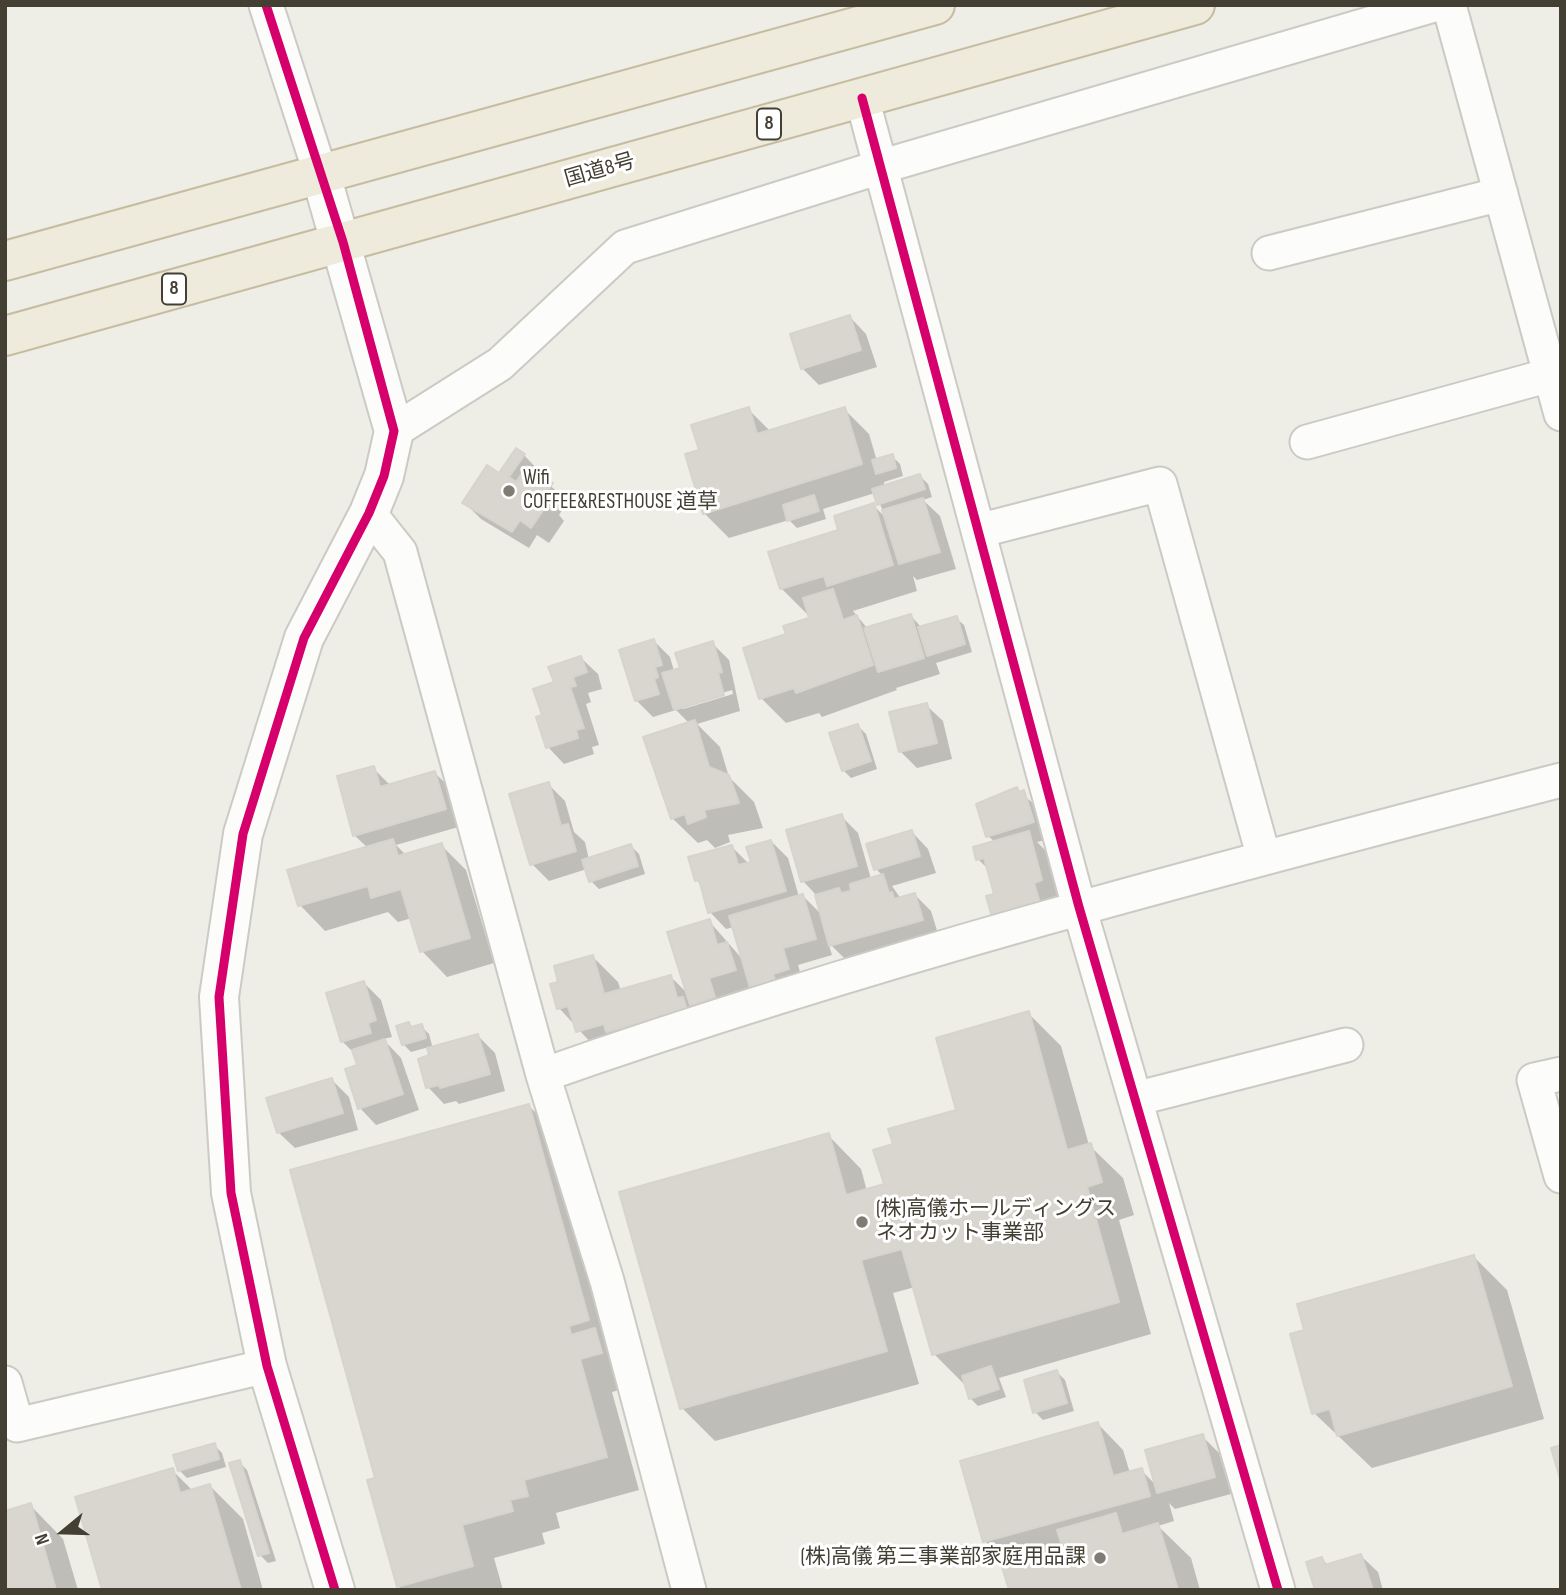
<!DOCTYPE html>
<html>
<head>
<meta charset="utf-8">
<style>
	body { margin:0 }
	#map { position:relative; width:1566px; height:1595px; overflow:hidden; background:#eeede6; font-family:"Sofia Sans Condensed",sans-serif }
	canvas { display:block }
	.frame { position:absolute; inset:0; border:7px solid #443f33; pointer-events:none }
	.north { position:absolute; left:28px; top:1497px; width:70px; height:70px; -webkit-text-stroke:5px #fff; paint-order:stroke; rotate:251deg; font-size:19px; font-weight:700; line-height:28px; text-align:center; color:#443f33 }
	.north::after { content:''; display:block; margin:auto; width:24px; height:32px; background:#443f33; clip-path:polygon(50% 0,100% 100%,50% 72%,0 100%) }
</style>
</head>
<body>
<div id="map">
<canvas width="1566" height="1595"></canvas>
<div class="frame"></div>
<div class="north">N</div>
</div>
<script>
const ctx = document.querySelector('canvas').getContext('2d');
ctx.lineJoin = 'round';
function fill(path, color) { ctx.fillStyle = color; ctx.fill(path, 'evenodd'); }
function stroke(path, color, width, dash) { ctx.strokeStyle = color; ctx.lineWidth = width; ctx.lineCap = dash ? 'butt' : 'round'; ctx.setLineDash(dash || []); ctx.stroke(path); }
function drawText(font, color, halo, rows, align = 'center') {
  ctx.font = font + ' "Sofia Sans Condensed","Noto Sans JP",sans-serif'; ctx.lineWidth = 6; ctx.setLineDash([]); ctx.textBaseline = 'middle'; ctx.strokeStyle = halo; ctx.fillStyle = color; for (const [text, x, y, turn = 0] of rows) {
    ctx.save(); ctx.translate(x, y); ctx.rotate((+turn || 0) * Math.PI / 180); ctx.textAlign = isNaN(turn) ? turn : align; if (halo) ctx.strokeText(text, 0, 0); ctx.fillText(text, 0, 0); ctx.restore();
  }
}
const shadow = new Path2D(`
	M850 317 866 334 877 367 819 385 802 368Z
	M748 409 771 432 844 409 869 434 877 461 892 456 900 464 903 476 884 482 885 487 920 476 928 484 932 497 923 500 940 516 956 569 917 580 913 576 917 591 853 611 868 629 911 616 922 628 956 618 964 625 972 652 936 663 940 674 896 688 897 690 822 717 819 713 786 723 761 698 788 635 812 619 810 613 807 614 781 588 840 531 873 505 886 518 875 493 823 509 826 519 797 528 789 520 729 538 704 513 701 451Z
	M524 455 540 472 538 475 568 501 559 515 564 521 549 543 537 535 529 548 481 519 464 502Z
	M654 641 670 657 674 671 682 669 712 643 729 660 740 711 697 724 720 747 729 777 754 802 763 828 728 835 730 842 715 848 707 840 698 843 672 818 645 739 690 724 676 710 653 717 636 700ZM732 690 733 694 683 709V705Z
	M581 658 598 674 602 689 588 693 591 702 586 704 599 745 592 747 594 754 564 764 548 747 544 716 556 683Z
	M926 705 943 721 952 759 917 768 901 752Z
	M858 726 866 734 877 769 851 778 843 770Z
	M373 768 391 786 435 773 452 790 462 826 396 845 406 855 441 845 466 870 494 963 447 977 422 951 412 918 398 922 388 912 325 931 300 905 368 848 354 835Z
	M548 784 565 801 574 832 585 842 589 860 631 846 639 854 645 874 599 889 591 881 587 869 549 881 532 864Z
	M1016 789 1040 809 1050 839 1037 842 1045 850 1058 897 1050 899 1058 927 996 895 990 871 978 859 995 842 988 836Z
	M841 816 858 833 871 879 883 876 876 869 912 832 928 849 936 873 892 886 901 899 915 895 931 911 939 937 848 962 828 942 832 955 798 965 804 986 751 987 725 995 731 1014 603 1056 559 1008 560 983 593 957 618 982 621 991 671 977 689 995 709 921 744 961 734 927 726 929 710 912 703 886 696 880 732 847 749 864 771 841 788 858 799 897 803 896 823 916 818 897 803 881Z
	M364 983 381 1000 392 1037 383 1039 401 1058 419 1110 376 1125 360 1108 359 1066 355 1054 342 1041Z
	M1028 1013 1061 1046 1089 1145 1123 1178 1134 1215 1119 1220 1151 1334 999 1378 1006 1397 978 1406 970 1398 967 1387 934 1354 915 1287 893 1293 919 1384 715 1441 682 1408 828 1135 861 1169 867 1191 886 1185 895 1145 958 1112Z
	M408 1024 413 1028 421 1026 429 1034 433 1049 478 1036 495 1053 505 1091 459 1104 456 1101 444 1104 428 1087 431 1057 429 1047 411 1052 403 1044Z
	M332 1080 349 1097 358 1130 295 1148 278 1132Z
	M529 1106 562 1139 634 1386 612 1392 639 1490 556 1513 560 1528 542 1533 545 1544 494 1558 503 1590H402L398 1586 377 1479Z
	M1474 1257 1507 1290 1544 1419 1372 1468 1314 1413 1306 1331Z
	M1057 1372 1065 1380 1074 1411 1043 1420 1035 1412Z
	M1098 1424 1123 1450 1130 1473 1141 1470 1156 1485 1202 1436 1219 1453 1231 1494 1175 1509 1169 1503 1174 1521 1158 1526 1191 1558 1200 1590H1011L1010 1566 985 1541Z
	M214 1445 222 1453 226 1467 187 1478 179 1470Z
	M239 1462 247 1470 276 1561 268 1563 260 1555Z
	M172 1470 193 1491 210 1486 243 1519 263 1590H104Z
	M30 1505 63 1539 78 1590H5Z
	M1361 1556 1378 1572 1383 1590H1317L1322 1559 1329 1566Z`);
const building = new Path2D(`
	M850 315 861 350 801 369 790 334Z
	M749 407 757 434 845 407 862 464 703 514 685 454 699 450 691 425Z
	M516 448 525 454 509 477 516 482 527 466 553 483 542 499 548 503 531 528 520 520 512 532 462 503 487 465 499 473Z
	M893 454 896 468 876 474 872 460Z
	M920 474 925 489 877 505 872 489Z
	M814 495 819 511 787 521 783 505Z
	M923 498 940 552 899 564 882 510Z
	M874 503 893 565 827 586 824 576 780 589 768 552 838 530 834 516Z
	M833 589 843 620 857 615 873 665 796 693 794 688 759 699 743 648 786 634 783 626 809 618 803 598Z
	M911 614 924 658 878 672 864 628Z
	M957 616 965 644 927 656 918 627Z
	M654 639 662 665 655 667 658 677 654 679 659 694 635 701 619 650Z
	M713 641 722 672 718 673 724 695 674 710 662 673 680 668 675 653Z
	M581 656 587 672 573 677 576 686 570 687 584 728 576 730 578 738 546 748 536 717 542 715 533 689 554 682 548 667Z
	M927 703 937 743 899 752 889 712Z
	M695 720 709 767 729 775 739 803 704 810 706 817 688 824 685 814 671 819 643 737Z
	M858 724 871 761 842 771 829 733Z
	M374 766 380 787 435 771 446 809 353 836 337 776Z
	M549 782 561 826 568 824 576 851 530 865 509 794Z
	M1017 787 1019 792 1024 790 1034 822 986 837 976 804Z
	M842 814 857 866 801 882 786 830Z
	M912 830 920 856 874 870 866 844Z
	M1029 831 1042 880 1034 883 1042 910 994 924 986 896 994 894 984 858 976 860 973 847Z
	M393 839 398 856 442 843 470 938 420 952 401 889 371 898 368 886 298 906 287 870Z
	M771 840 786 891 708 913 699 880 695 881 688 857 732 845 738 865 751 862 746 847Z
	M631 844 638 866 589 882 582 860Z
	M883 874 889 893 892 892 894 899 915 893 923 920 829 946 815 895 839 888 841 893 851 891 850 884Z
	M803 894 816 939 783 948 789 969 773 974 776 983 751 991 729 916Z
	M710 919 717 945 727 942 736 970 709 978 715 997 690 1005 667 932Z
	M593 955 604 994 671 975 677 998 683 997 687 1010 606 1032 604 1024 576 1032 568 1006 557 1009 550 984 558 982 554 966Z
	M364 981 376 1020 368 1023 371 1033 341 1042 326 993Z
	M1029 1011 1067 1150 1091 1143 1102 1182 1087 1187 1119 1302 932 1355 902 1249 861 1260 887 1351 680 1409 619 1192 829 1133 846 1195 884 1184 873 1150 893 1144 888 1129 956 1110 936 1038Z
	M409 1022 411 1027 422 1024 426 1038 402 1045 396 1026Z
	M478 1034 490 1074 440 1088 439 1085 426 1088 418 1059 429 1055 427 1048Z
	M385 1039 403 1094 358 1109 345 1069 357 1065 352 1050Z
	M332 1078 343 1113 277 1133 266 1098Z
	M529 1104 589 1320 569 1326 571 1335 595 1328 602 1353 580 1359 607 1457 524 1480 528 1496 510 1500 513 1511 462 1525 473 1566 397 1587 367 1480 375 1478 290 1170Z
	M1474 1255 1512 1386 1337 1436 1330 1409 1312 1414 1290 1334 1304 1330 1297 1304Z
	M991 1366 999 1389 969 1399 962 1376Z
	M1057 1370 1067 1403 1033 1413 1024 1380Z
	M1098 1422 1113 1476 1142 1468 1150 1496 983 1542 960 1461Z
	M1203 1434 1215 1477 1157 1493 1145 1450Z
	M215 1443 219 1459 178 1471 173 1455Z
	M1561 1445V1482L1551 1448Z
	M240 1460 269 1553 258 1556 229 1463Z
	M173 1468 180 1493 210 1484 241 1590H102L75 1497Z
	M31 1503 56 1590H5V1511Z
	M1116 1513 1122 1534 1158 1523 1178 1590H1009L1002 1567 1063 1549 1057 1530Z
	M1361 1554 1373 1590H1315L1306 1562 1322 1557 1325 1565Z`);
const minor = new Path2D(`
	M266 5 321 175
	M1449 5 1561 414
	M862 98 1079 907 1278 1590
	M1269 253 1501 194
	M394 431 500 364 625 247 880 167 1434 5
	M1307 442 1550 375
	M369 513 400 552 543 1075 607 1281 689 1590
	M978 531 1160 484 1264 858
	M1561 1074 1534 1080 1561 1176
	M543 1075C876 958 1219 869 1561 780
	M1135 1099 1346 1045
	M5 1383 17 1425 267 1366`);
const tertiary = new Path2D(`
	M321 175 394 431 384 476 369 513 304 638 243 834 219 997 231 1193 267 1366 335 1590`);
const trunk = new Path2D(`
	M5 261 935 5
	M5 336 1195 5`);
const cycleway = new Path2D(`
	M266 5 343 242 394 431 384 476 369 513 304 638 243 834 219 997 231 1193 267 1366 335 1590
	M862 98 1079 907 1278 1590`);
const markers = [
	[509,491,7,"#807c72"],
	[862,1222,7,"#807c72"],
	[1100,1558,7,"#807c72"]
];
const shields = [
	[769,124,24],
	[174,289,24]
];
const shieldNames = [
	["8",769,124],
	["8",174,289]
];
const streetNames = [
	["国道8号",600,171,-16]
];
const poiNames = [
	["Wifi",523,479],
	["COFFEE&RESTHOUSE 道草",523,503],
	["(株)高儀ホールディングス",876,1210],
	["ネオカット事業部",876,1234],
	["(株)高儀 第三事業部家庭用品課",1086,1558,"right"]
];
fill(shadow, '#0003');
fill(building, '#d8d6cf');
stroke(building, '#d6d4cc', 2);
stroke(minor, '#cccac4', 37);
stroke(tertiary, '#cccac4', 42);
stroke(trunk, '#c6bda1', 42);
stroke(minor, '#fcfcfb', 33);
stroke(tertiary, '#fcfcfb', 38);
stroke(trunk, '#eeeadc', 38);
stroke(cycleway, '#d6006c', 9);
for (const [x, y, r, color] of markers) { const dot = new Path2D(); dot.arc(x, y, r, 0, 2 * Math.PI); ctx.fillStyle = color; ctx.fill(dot); stroke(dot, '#fff', 2.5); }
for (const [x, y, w] of shields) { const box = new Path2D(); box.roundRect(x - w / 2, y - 15.5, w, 31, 5); ctx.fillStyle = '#fff'; ctx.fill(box); stroke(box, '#443f33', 2); }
drawText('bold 19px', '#443f33', null, shieldNames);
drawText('21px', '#443f33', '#fff', streetNames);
drawText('21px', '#443f33', '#fff', poiNames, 'left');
</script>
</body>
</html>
